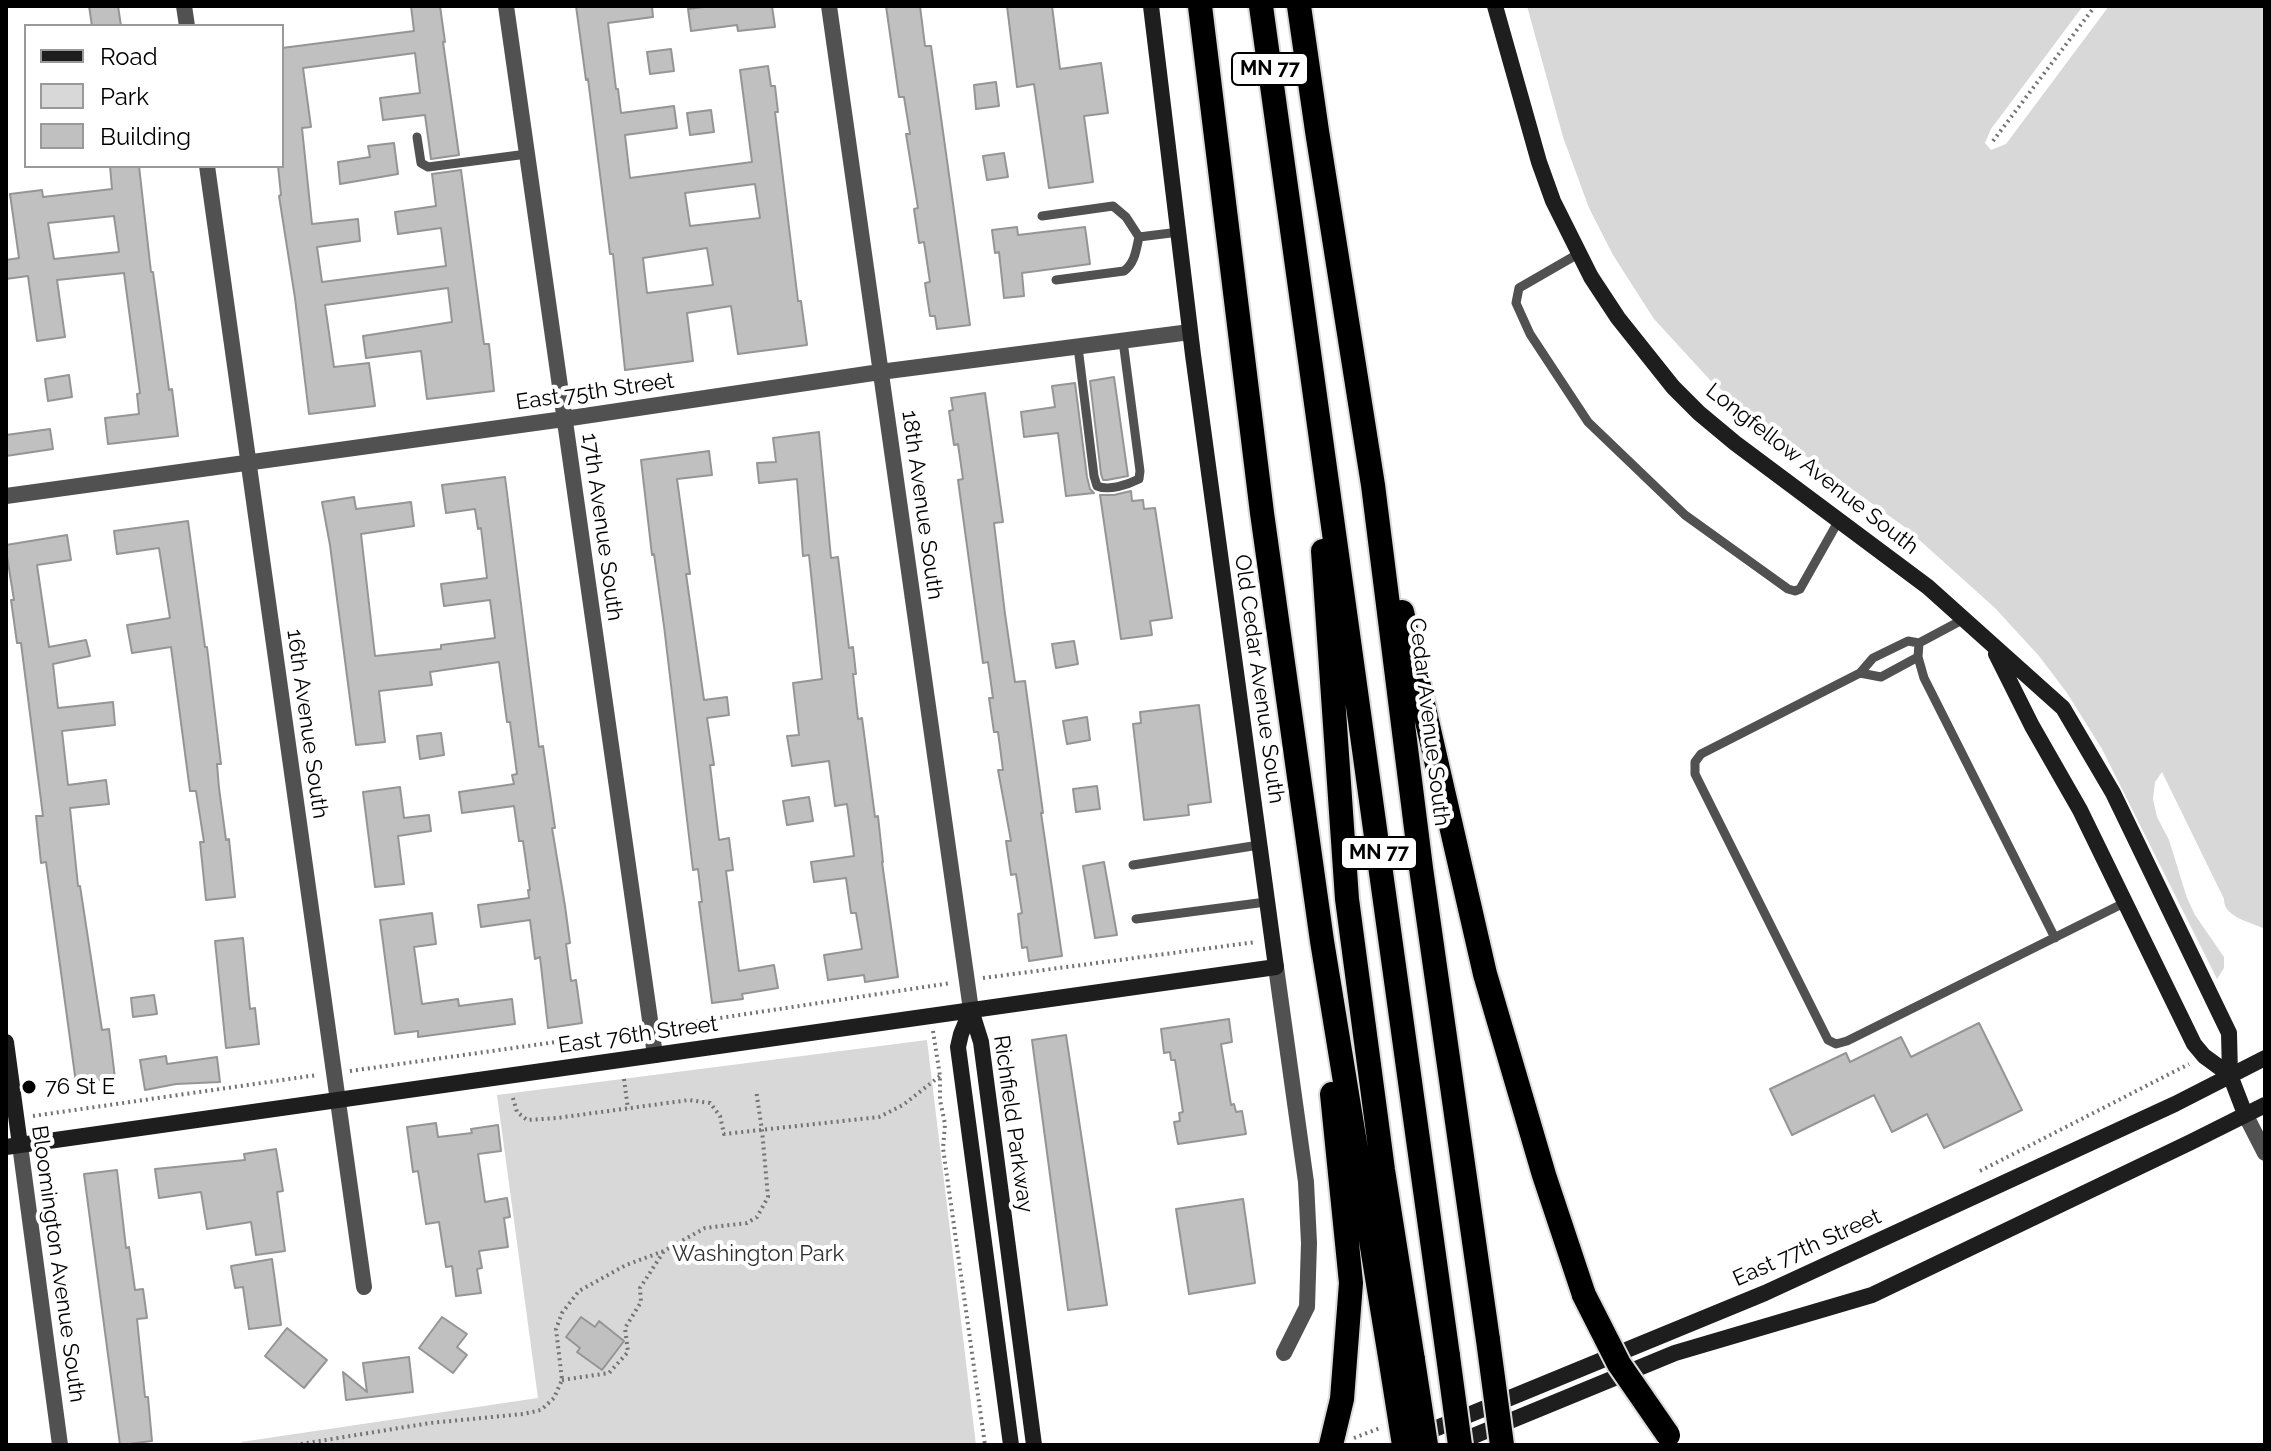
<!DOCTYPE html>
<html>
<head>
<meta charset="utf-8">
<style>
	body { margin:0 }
	#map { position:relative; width:2271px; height:1451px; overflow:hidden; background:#fff; font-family:Raleway,sans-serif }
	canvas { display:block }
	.frame { position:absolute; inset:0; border:8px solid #000; pointer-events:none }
	.legend { position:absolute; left:24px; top:24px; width:260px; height:144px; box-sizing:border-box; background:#fff; border:2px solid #999; margin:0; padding:10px 14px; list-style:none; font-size:24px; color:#000 }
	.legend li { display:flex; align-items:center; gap:16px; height:40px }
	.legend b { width:40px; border:2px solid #999 }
</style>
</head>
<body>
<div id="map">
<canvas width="2271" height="1451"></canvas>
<div class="frame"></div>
<ul class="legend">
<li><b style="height:10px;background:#1e1e1e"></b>Road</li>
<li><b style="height:22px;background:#d8d8d8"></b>Park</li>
<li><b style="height:22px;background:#c0c0c0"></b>Building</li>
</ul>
</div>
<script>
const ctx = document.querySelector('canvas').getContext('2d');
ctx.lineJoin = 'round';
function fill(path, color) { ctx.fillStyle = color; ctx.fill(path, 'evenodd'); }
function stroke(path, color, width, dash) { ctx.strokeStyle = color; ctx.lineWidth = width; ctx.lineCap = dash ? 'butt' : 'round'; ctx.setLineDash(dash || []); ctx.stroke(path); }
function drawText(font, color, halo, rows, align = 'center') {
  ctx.font = font + ' Raleway,sans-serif'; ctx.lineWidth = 8; ctx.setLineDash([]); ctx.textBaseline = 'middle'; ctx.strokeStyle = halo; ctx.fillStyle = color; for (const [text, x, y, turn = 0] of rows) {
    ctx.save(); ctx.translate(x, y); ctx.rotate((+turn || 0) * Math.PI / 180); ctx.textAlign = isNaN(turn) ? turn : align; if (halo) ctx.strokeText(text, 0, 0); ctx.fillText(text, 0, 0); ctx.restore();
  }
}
const green = new Path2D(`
	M1527 6H2083L1991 129 1985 143 1991 150 2006 144 2109 6H2265V929C2251 922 2223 917 2224 899L2162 772 2155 782 2153 799 2157 817 2169 840 2187 898 2195 915 2224 957V968L2217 979 2102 749 2067 693 2039 656 1995 608 1906 528 1767 428 1710 380 1654 319 1613 255 1589 208 1563 137Z
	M927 1040 976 1445H242L241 1442 538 1398 497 1095Z`);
const building = new Path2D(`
	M89 6H118L121 26H92Z
	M411 6H440L445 42H443L459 155 431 159 425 115 383 120 380 98 420 93 415 53 303 68 311 127 302 128 312 224 358 219 360 241 317 247 322 282 446 266 441 228 398 234 395 212 436 206 432 174 461 170 484 344H489L494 391 427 399 421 351 366 358 363 336 452 322 448 288 325 305 334 367 369 363 375 406 309 414 295 298 279 196 281 195 278 166H282V48L414 31Z
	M576 6H652L653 17 608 23 616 89H618L621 113 674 106 677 128 625 135 630 178 752 162 740 70 768 66 771 86H775L778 112H775L798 301H801L807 345 738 354 731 306 687 313 693 361 625 370 613 254H610L588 79 586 80ZM755 184 760 218 690 226 685 193ZM707 248 713 285 647 293 643 258Z
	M712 6H772L775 27 738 31 737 25 691 31 688 9Z
	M886 6H920L925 46H931L970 325 937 329 935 316H930L925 283 930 282 924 242 919 243 914 209 918 208 906 134H910L904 97H899Z
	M1007 6H1052L1060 69 1101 63 1108 113 1084 116 1093 182 1049 188 1034 84 1017 87Z
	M671 49 674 71 650 74 647 52Z
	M996 82 999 106 976 109 974 85Z
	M711 110 714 132 690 135 687 113Z
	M394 143 398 174 340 184 338 162 370 157 368 146Z
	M1004 153 1008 177 987 180 983 156Z
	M110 166H139L151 272H153L169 390 172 389 178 436 108 444 105 418 139 414 137 394 140 393 124 273 57 280 65 337 37 341 28 276 6 279V260L19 258 10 194 42 190 43 197 112 189ZM114 216 119 252 54 259 48 223Z
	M1017 227 1018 235 1085 227 1090 264 1022 273 1024 296 1004 298 999 252 995 253 992 230Z
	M69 375 72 397 48 401 45 379Z
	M1114 377 1128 476 1107 480H1103L1101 474 1090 381Z
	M1075 383 1087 477 1090 489 1094 493 1066 496 1058 433 1024 437 1021 412 1055 407 1052 386Z
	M985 393 1003 522 994 523 1005 614 1015 682 1025 681 1043 813H1041L1062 956 1029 961 1027 947 1022 948 1018 914 1022 913 1016 874 1011 875 1006 841H1011L998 770H1003L998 732H994L989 698H993L988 662 983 663 958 480 963 479 958 444 954 445 949 411 953 410 951 398Z
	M50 429 53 449 6 456V435Z
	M819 432 831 558 838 557 849 648 853 647 856 674H853L858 719 862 718 875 817 878 816 883 862H882L898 977 865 982 864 975 828 980 824 955 862 949 856 913H851L846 878 814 882 811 862 854 856 847 804 835 806 829 761 792 766 787 736 799 735 793 683 822 679 809 555 803 556 797 479 759 483 757 463 776 462 773 438Z
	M709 451 712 475 677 479 690 574H686L704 700 727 697 729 715 707 718 714 765H710L719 840 729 838 733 870 726 871 739 971 774 965 778 988 742 994 743 999 712 1003 699 902H702L698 869 693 870 664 626 654 554 652 555 641 460Z
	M505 477 539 747 543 746 555 828H552L565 906 570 943 566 944 571 981 576 980 582 1023 548 1028 540 957 535 959 530 920 481 927 478 905 529 898 528 890H530L523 841H519L514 806 462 813 459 792 514 784 512 775 517 774 510 722H507L499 662 430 672 432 685 379 691 385 742 356 745 330 545 322 502 354 497 356 509 411 502 414 526 361 534 375 656 441 649V645L495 638 490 600 444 606 441 584 487 578 481 528 478 529 475 509 446 513 442 485Z
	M1131 491 1132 501 1143 500 1144 509 1155 508 1172 618 1150 621 1152 635 1121 639 1100 495H1114Z
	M188 521 205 647H207L221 764H217L219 788 226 840 229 839 235 897 206 900 200 842H204L196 791H190L171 647 132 653 127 625 170 618 159 548 117 554 114 531Z
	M67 535 71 560 37 565 49 647 86 640 90 656 53 664 58 708 113 702 115 725 62 731 68 785 106 780 109 804 70 808 78 886H80L102 1030 109 1029 115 1078 76 1083 46 862 41 863 36 816H43L21 643H17L11 600H14L6 550V545Z
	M1074 641 1078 664 1056 668 1052 644Z
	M1199 705 1211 802 1188 805 1189 815 1144 820 1133 724 1141 723 1140 712Z
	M1087 717 1090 740 1067 744 1063 721Z
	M441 733 444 755 420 759 417 736Z
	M1097 786 1100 809 1076 812 1073 789Z
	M400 787 404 818 429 815 431 831 398 836 404 884 375 887 363 792Z
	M809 797 813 821 787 825 783 801Z
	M1104 862 1117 935 1095 938 1083 866Z
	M432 913 436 944 414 947 422 1004 458 999 459 1006 512 999 515 1024 418 1037V1031L395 1034 380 920Z
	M243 938 250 1009 255 1008 259 1044 226 1048 215 941Z
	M154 995 157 1014 133 1017 131 998Z
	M1229 1019 1232 1042 1221 1044 1231 1105 1234 1104 1236 1112 1242 1111 1246 1134 1178 1144 1174 1122 1180 1121 1179 1113 1183 1112 1175 1060H1171L1170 1052 1164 1053 1161 1029Z
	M1979 1023 2022 1110 1944 1148 1927 1114 1892 1132 1874 1095 1792 1135 1770 1089 1846 1053 1850 1062 1901 1037 1911 1057Z
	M1066 1035 1107 1305 1068 1310 1032 1040Z
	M166 1056 167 1064 217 1057 220 1082 176 1084 145 1090 140 1060Z
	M436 1123 438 1137 472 1133 471 1129 498 1125 501 1151 478 1154 485 1202 507 1198 510 1217 504 1218 508 1247 479 1251 482 1268 477 1269 481 1293 456 1296 452 1266 446 1267 439 1222 426 1224 418 1171 413 1172 407 1127Z
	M276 1149 283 1191 277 1192 285 1251 256 1255 251 1222 207 1229 201 1192 159 1198 155 1169 245 1160 244 1154Z
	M117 1170 126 1248 129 1247 135 1290 143 1289 147 1318 137 1319 145 1397H148L152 1441 120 1445 84 1174Z
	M1243 1199 1255 1283 1189 1294 1176 1209Z
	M272 1259 281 1325 249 1329 243 1287 235 1288 231 1266Z
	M442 1317 467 1334 457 1347 467 1355 453 1373 419 1348Z
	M581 1317 595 1327 599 1321 624 1341 602 1370 577 1352 580 1348 566 1337Z
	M287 1328 327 1360 304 1388 265 1356Z
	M409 1357 413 1392 346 1400 343 1372 367 1392 363 1363Z`);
const path = new Path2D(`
	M1993 141 2095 6
	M983 978 1256 942
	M667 1026 951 983
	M933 1031 940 1076V1100L945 1124 943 1148 985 1445
	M350 1071 634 1031
	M624 1079 628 1109
	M513 1098 517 1112 527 1120 557 1118 689 1100 710 1103 720 1116 724 1134 879 1117 903 1105 940 1076
	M33 1116 317 1075
	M1980 1171 2189 1064
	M562 1380 609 1373 628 1352 625 1328 641 1302 640 1288 664 1251
	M1354 1438 1380 1428
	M295 1445 430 1423 523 1414 541 1410 554 1398 562 1380 556 1329 562 1313 579 1291 626 1265 664 1251 705 1228 747 1223 757 1217 768 1197 762 1130 756 1090`);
const lane = new Path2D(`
	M417 137 421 163 428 167 527 154
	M1042 216 1113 206 1126 217 1139 237C1136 250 1135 263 1124 271L1056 280
	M1139 237 1179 232
	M1578 254 1519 288 1516 303 1530 334 1588 422 1685 515 1788 589 1795 591 1800 589 1839 520
	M1078 347 1094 476 1097 486C1109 491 1127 485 1139 479L1140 471 1123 341
	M1964 619 1919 643 1908 641 1873 658 1860 673 1701 754 1695 762V774L1828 1040 1836 1044 1847 1041 2124 903
	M1918 657 1924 678 2055 938
	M1860 673 1881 677 1918 657 1919 643
	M1133 865 1259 845
	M1136 919 1266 902`);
const street = new Path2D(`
	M184 6 187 26
	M506 6 655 1055
	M829 6 971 1010
	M207 166 364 1287
	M6 496 564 419 880 372 1190 332
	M1276 967 1306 1182 1309 1243 1307 1307 1284 1353
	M2245 1114 2265 1153
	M20 1145 60 1445`);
const secondary = new Path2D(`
	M1495 6 1539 162 1553 201 1591 277 1618 318 1673 387 1699 413 1735 443 1928 587 2063 708 2113 793 2229 1033 2230 1075 2245 1114
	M1996 654 2032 726 2080 810 2194 1044 2204 1056 2230 1075
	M971 1010 961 1034 958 1047 1011 1445
	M971 1010 981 1042 1034 1445
	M6 1042 20 1145
	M6 1147 1276 967 1193 355 1151 6
	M1415 1437 1765 1293 2175 1104 2265 1058
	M1454 1444 1675 1353 1872 1295 2191 1142 2265 1105`);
const highway = new Path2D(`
	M1200 6 1262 513 1322 941 1391 1363
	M1261 6 1448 1356
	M1299 6 1317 131 1373 485 1421 868 1488 1340
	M1323 551 1347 899 1383 1170 1413 1360
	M1402 612 1485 974 1544 1175 1584 1295
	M1331 1445 1342 1399 1351 1283 1332 1094`);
const highwayBridge = new Path2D(`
	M1584 1295 1619 1364 1668 1435
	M1488 1340 1502 1445
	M1448 1356 1460 1445
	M1413 1360 1426 1445
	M1391 1363 1404 1445`);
const markers = [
	[29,1087,8,"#000"]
];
const shields = [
	[1270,69,76],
	[1379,853,76]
];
const shieldNames = [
	["MN 77",1270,69],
	["MN 77",1379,853]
];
const streetNames = [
	["East 75th Street",595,392,-8],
	["Longfellow Avenue South",1812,469,38],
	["18th Avenue South",922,505,82],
	["17th Avenue South",602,527,82],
	["Old Cedar Avenue South",1259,679,82],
	["Cedar Avenue South",1429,722,83],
	["16th Avenue South",307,724,82],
	["East 76th Street",638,1035,-8],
	["Richfield Parkway",1013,1124,82],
	["East 77th Street",1807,1248,-24],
	["Bloomington Avenue South",58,1264,82]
];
const poiNames = [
	["76 St E",45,1087]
];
const parkNames = [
	["Washington Park",758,1254]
];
fill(green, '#d8d8d8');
fill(building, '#c0c0c0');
stroke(building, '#959595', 2);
stroke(highway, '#dbdbdb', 28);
stroke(path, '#737373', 4, [2, 4]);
stroke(lane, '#515151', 9);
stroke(street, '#515151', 16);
stroke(secondary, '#1e1e1e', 16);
stroke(highway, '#000', 24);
stroke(highwayBridge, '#dbdbdb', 28, []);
stroke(highwayBridge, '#000', 24);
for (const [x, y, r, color] of markers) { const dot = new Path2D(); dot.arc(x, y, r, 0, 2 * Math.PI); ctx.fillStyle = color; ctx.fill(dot); stroke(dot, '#fff', 3); }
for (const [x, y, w] of shields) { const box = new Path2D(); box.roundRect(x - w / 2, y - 16, w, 32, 6); ctx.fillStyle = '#fff'; ctx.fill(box); stroke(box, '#000', 2); }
drawText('bold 20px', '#000', null, shieldNames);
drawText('22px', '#000', '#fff', streetNames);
drawText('22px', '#000', '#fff', poiNames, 'left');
drawText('22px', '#2f2f2f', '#fff', parkNames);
</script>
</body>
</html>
